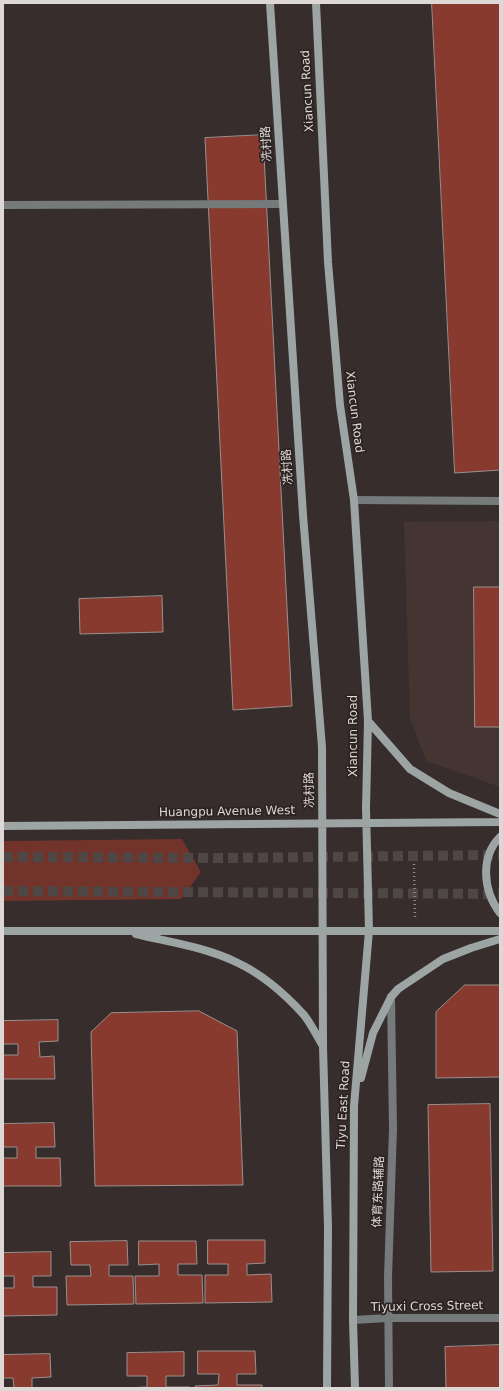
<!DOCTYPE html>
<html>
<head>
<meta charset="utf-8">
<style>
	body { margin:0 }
	#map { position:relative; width:503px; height:1391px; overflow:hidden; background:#362d2c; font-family:"DejaVu Sans",sans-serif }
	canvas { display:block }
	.frame { position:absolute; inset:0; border:4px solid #ddd7d6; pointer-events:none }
</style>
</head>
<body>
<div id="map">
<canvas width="503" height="1391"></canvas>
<div class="frame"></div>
</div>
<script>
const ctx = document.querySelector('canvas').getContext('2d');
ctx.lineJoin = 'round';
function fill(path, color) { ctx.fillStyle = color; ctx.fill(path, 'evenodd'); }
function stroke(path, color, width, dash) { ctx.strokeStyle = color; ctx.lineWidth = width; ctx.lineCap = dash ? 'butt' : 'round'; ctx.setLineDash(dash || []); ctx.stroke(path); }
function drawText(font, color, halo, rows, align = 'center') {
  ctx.font = font + ' "DejaVu Sans","Noto Sans SC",sans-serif'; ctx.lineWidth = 3.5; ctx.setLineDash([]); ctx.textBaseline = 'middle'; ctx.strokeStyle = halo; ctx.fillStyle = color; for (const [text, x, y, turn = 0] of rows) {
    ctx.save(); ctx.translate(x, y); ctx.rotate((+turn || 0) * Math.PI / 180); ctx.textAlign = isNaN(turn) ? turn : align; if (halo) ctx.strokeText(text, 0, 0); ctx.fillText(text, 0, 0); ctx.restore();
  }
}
const built = new Path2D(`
	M500 521V787L426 761 410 718 404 522Z`);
const green = new Path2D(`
	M182 839 201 872 181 899 3 901V841Z`);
const building = new Path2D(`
	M432 3H500V470L455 473Z
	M263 135 292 706 233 710 205 138Z
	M474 587H500V727H475Z
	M162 596 163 632 80 634 79 599Z
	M465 985H500V1077L436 1078V1012Z
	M199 1011 237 1031 243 1185 95 1186 91 1032 111 1013Z
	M58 1020V1041L39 1042 40 1057 54 1056 55 1079H3V1055H18V1044H3V1021Z
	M490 1104 493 1271 431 1272 428 1105Z
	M54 1123 55 1147H36V1158H60L61 1186H3V1158H17V1147H3V1124Z
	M208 1240H265V1263L247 1264V1275L271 1274 272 1302 205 1303V1275H228V1264H208Z
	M127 1241 128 1265H109V1276H133L134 1304 67 1305 66 1276H91L90 1265H71L70 1242Z
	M139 1241H196L197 1264H178V1275H202L203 1303 136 1304 135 1276H159V1264L139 1265Z
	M51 1252V1276H33V1287H57V1315L3 1316V1288H14V1276H3V1253Z
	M500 1345V1388H446L445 1347Z
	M198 1351H255L256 1374H237V1385H262V1388H195V1386L218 1385 219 1374H198Z
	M184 1352V1376H166V1387H190V1388H123L147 1387V1376H127V1353Z
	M50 1354 51 1377 32 1378V1388H14L13 1378H3V1355Z`);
const primaryTunnel = new Path2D(`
	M3 857 231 858 500 855
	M3 891 500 894`);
const path = new Path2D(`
	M414 864 415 918`);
const street = new Path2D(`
	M3 205 282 204
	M354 500 500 501
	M353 1320 388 1318H500
	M389 1388 388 1277 393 1129 391 997`);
const secondary = new Path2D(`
	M270 3 303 515 322 747 323 1046 328 1228 327 1388
	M316 3 328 262 340 405 354 500 368 721 366 808 369 931 354 1106 353 1320 355 1388
	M368 721 410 769 449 793 500 814
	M3 826 500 822
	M500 837C480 857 483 891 500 913
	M3 931H500
	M136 934C169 942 205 947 236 962 262 974 285 994 304 1015 311 1024 317 1036 323 1046
	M361 1078 373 1033 391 997 398 989 443 959 471 948 500 939`);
const streetNames = [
	["Xiancun Road",308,91,-93],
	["冼村路",267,144,-93],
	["Xiancun Road",354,412,83],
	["冼村路",288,467,-94],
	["Xiancun Road",354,736,-90],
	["冼村路",310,790,-91],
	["Huangpu Avenue West",227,812,-1],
	["Tiyu East Road",344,1105,-87],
	["体育东路辅路",379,1192,-88],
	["Tiyuxi Cross Street",427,1307,-1]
];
fill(built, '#443532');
fill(green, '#71332a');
fill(building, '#883a2e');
stroke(building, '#9a908e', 1);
stroke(primaryTunnel, '#4f4646', 10, [10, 5]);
stroke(path, '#908887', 2.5, [1, 3]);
stroke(street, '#757a7a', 8);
stroke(secondary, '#9ca4a4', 8);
drawText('12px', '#ddd7d6', '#2c2422', streetNames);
</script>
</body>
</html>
